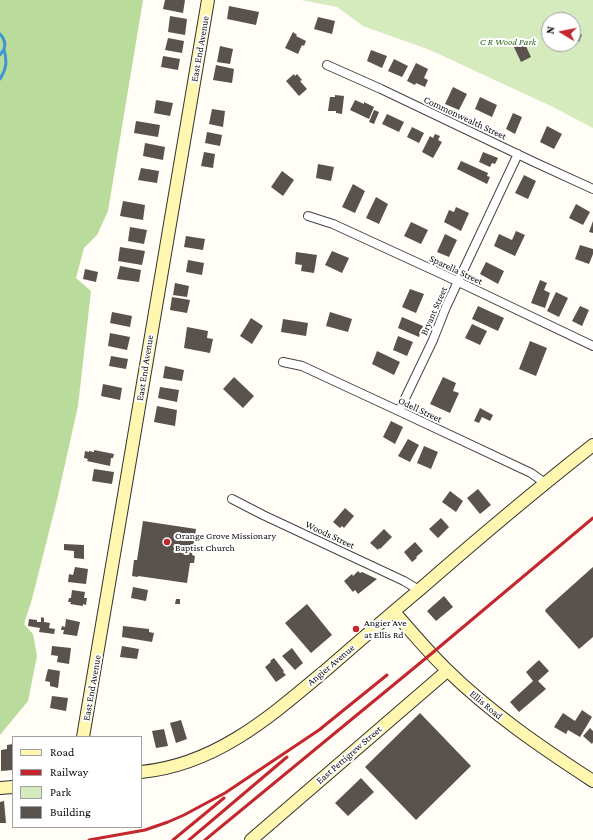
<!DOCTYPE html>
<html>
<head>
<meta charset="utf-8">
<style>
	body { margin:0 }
	#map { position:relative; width:593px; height:840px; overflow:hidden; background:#fffdf5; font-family:"Crimson Pro",serif }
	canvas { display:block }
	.legend { position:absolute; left:12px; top:736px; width:130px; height:92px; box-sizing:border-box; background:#fff; border:1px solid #a0a0a0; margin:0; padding:5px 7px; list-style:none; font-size:12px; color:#111 }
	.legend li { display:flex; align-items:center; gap:8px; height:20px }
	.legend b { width:20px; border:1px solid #a0a0a0 }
	.north { position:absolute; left:541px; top:12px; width:40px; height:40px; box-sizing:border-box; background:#fff; border:1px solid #a0a0a0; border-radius:50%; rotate:280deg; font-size:11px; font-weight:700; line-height:16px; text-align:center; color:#111 }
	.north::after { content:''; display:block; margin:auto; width:14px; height:18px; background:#c4262e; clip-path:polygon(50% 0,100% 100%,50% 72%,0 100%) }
</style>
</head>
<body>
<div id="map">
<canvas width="593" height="840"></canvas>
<ul class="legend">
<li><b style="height:5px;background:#fff6b0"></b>Road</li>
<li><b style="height:5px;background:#c4262e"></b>Railway</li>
<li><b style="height:11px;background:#d5ebbd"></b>Park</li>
<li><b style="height:11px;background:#5a524d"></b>Building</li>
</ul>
<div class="north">N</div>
</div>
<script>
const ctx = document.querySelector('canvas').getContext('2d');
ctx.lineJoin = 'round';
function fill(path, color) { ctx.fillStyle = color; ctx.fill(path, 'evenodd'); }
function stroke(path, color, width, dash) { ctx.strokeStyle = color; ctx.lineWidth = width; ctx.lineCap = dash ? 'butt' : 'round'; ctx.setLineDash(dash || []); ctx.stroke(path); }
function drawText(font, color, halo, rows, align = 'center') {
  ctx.font = font + ' "Crimson Pro",serif'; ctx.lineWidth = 4; ctx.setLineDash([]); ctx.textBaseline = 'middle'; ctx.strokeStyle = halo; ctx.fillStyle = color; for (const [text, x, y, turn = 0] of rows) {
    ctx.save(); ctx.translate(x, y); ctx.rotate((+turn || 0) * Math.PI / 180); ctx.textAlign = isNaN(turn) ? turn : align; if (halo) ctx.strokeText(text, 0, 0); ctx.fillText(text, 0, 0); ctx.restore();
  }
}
const green = new Path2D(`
	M301 0H593V128L553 107 430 50 363 26 337 7ZM549 20H573V44H549Z`);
const forest = new Path2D(`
	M0 0H143L108 211 97 235 84 248 76 278 91 291 78 406 57 500 32 599 24 624 33 634 37 656 28 701 0 735Z`);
const stream = new Path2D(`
	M0 34C4 38 6 43 4 49 7 61 7 68 0 79
	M0 55 4 49`);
const building = new Path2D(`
	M165 0H185L183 13 163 9Z
	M229 6 259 12 256 25 227 19Z
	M170 16 187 19 185 35 168 32Z
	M318 17 335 21 332 34 314 29Z
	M574 31 582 35 579 42 573 39Z
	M293 32 297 35 296 36 306 41 304 46 302 45 298 54 285 48Z
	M168 38 184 41 182 53 165 50Z
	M523 40 531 57 521 62 513 45Z
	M220 46 233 49 230 64 217 62Z
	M371 50 387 56 382 68 367 61Z
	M163 56 180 59 178 70 161 67Z
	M394 59 408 66 402 77 388 71Z
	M416 63 428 69 424 78 428 80 425 87 416 83 415 85 407 81Z
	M216 65 234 69 232 83 213 80Z
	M294 74 295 76 297 74 302 80 300 81 307 89 299 96 286 81Z
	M453 87 467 94 459 110 445 104Z
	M335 95 344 96 342 114 336 113V111H328L330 97H335Z
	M480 97 497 105 492 117 475 109Z
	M156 100 173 103 170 116 154 113Z
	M355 100 364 104V102L374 107 369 119 350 110Z
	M212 109 225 111 223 127 209 124Z
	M374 110 379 112 374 124 369 122Z
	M513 113 522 117 515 134 506 129Z
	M387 114 404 122 399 132 382 124Z
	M136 121 160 125 158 137 134 133Z
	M547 126 562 134 554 149 540 142Z
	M412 127 424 133 419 143 407 137Z
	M207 132 222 135 220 146 205 143Z
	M435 134 440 136 438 140 442 142 433 158 422 152 430 136 433 138Z
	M145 143 165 147 163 160 143 156Z
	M204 152 215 154 213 168 201 166Z
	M483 152 498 158 495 164 492 163 490 167 479 162Z
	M461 161 488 173 487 176 490 177 487 184 457 169Z
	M318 164 334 167 331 181 316 178Z
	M141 168 159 171 157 183 138 180Z
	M282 171 294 180 283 196 271 187Z
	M524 175 536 181 528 199 515 193Z
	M353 184 365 191 355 213 342 207Z
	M376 197 388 204 379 224 366 218Z
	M123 201 145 205 143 220 120 216Z
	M576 204 590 212 583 225 569 218Z
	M456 207 469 213 461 231 444 222 449 210 454 212Z
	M593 221V233L589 232Z
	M411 222 428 230 421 244 404 236Z
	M130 227 147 230 144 244 128 241Z
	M516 231 525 235 515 256 494 246 499 234 512 240Z
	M445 234 457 240 449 257 437 252Z
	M186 236 205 239 203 250 184 247Z
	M580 245 593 249V254L589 264 575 259Z
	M120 247 145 251 142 265 118 261Z
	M332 251 349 258 342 273 325 265Z
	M296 252 317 255 314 273 301 271 302 265 295 264Z
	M188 260 204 263 202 275 186 272Z
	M486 262 504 271 498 284 480 274Z
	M120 266 141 270 139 282 117 279Z
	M85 269 98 272 96 282 83 279Z
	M540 280 547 283 544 290 550 293 545 308 531 303Z
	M175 283 189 286 187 297 173 295Z
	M410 289 424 294 416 313 402 307Z
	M556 292 568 298 559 317 547 311Z
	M172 297 190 300 187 313 170 310Z
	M478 306 504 318 498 331 472 319Z
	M580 306 589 310 582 326 572 321Z
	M112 312 132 316 130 327 110 323Z
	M330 312 352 319 348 332 326 326Z
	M402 317 423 326 419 337 398 328Z
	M251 318 263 326 252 344 240 336Z
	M283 319 308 323 306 336 281 332Z
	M472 324 487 331 480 345 465 338Z
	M187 327 208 331 207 338 213 339 210 353 184 348Z
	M110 333 130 337 127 350 108 346Z
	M398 336 413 342 407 356 393 350Z
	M530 341 547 348 536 376 519 369Z
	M377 351 400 362 394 375 372 364Z
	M111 356 128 359 126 369 109 366Z
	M165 366 184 370 182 381 163 378Z
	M234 377 254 396 243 408 223 389Z
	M443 377 456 383 453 391 459 393 450 413 430 404Z
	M103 384 122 388 120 400 101 396Z
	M160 387 179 390 177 402 158 398Z
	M157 406 177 410 175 426 154 422Z
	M480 408 493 415 490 421 482 417 479 423 474 421Z
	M391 421 403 427 395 444 383 437Z
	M408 439 419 445 410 462 398 456Z
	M424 446 438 452 431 469 417 463Z
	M94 450 114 454 113 458H111L110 466 87 461 88 459 84 458 85 451 89 452V451L94 452Z
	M94 469 114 472 112 484 92 481Z
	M478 489 491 505 480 514 467 498Z
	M450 491 463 501 456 512 442 502Z
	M345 508 354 516 344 528 342 526 340 528 333 522Z
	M441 518 449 527 438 538 429 529Z
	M143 521 196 529 192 555 195 556 194 563H190L187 583 138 576V577L132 576 134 560H137Z
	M384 529 392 537 380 549 379 548 378 550 370 543Z
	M415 542 423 551 416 557 417 558 412 562 404 552Z
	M64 544 84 545V559L74 558V551L64 550Z
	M75 567 88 569 86 584 68 582 69 574 73 575Z
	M593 567V637L579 649 545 611 546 609Z
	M358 571 360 573 362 572 377 579 358 594 355 590 353 592 344 581 352 574 353 576Z
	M133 587 148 590 146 601 131 598Z
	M72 590 85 592 84 598H87L86 605 83 604V606L70 604 71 602H68L69 598H71Z
	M444 596 453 607 436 621 427 611Z
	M176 599H180V604H175Z
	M307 604 332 635 311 653 285 623Z
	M41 617 44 618V622L50 623 49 628 55 629 54 634 39 632 40 628 28 626 29 619 37 620V622H41Z
	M66 619 80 622 77 636 63 634 64 630H61L62 626 65 627Z
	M123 626 149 629V632L154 633 152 642 122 637Z
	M52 646 71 648 69 664 57 662 58 656 51 655Z
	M122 646 139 649 137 659 120 657Z
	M292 648 303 663 295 670 282 656Z
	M274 658 284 671 283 672 286 675 276 682 265 667 271 662 270 661Z
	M539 660 549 671 538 681 546 689 519 712 510 702 533 681 526 672Z
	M48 669 60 671 58 688 50 686V682L45 681Z
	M52 696 68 698 66 711 50 708Z
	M582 710 592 717 580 737 568 730 566 734 554 727 563 713 575 721Z
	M420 713 471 766 416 820 365 767Z
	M181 720 187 739 176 743 170 723Z
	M590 728 593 731V742L592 744 583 736Z
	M164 729 168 746 156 748 152 731Z
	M13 744V770L1 771V750L7 749V745Z
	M361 778 374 792 348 816 335 803Z
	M4 801 6 823H0V802Z`);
const street = new Path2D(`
	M327 65 381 89 534 162 593 189
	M308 216 333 224 444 275 593 346
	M283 362 302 366 399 411 531 473 545 483
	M399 411 433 340 446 307 518 154
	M232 499 263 515 404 581 419 590`);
const secondary = new Path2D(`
	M394 612C411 631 428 652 447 670 491 713 542 748 593 781
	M83 737 208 0
	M141 772C216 765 271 716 326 670 357 643 387 617 418 591 475 541 533 492 593 445
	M0 788 13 787
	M251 840 447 671`);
const rail = new Path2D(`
	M319 730 387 675
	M89 840 145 830 168 822 184 815 225 793 322 728
	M173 840 224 798
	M189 840 287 757
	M205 840 431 654 593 518`);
const markers = [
	[167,542,4,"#c4262e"],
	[356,629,4,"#c4262e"]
];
const parkNames = [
	["C R Wood Park",508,42]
];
const streetNames = [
	["East End Avenue",200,49,-80],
	["Commonwealth Street",465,118,25],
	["Sparella Street",456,270,25],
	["Bryant Street",434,311,-66],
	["East End Avenue",145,368,-81],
	["Odell Street",420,410,25],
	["Woods Street",330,535,25],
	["Angier Avenue",331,665,-40],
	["East End Avenue",92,688,-80],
	["Ellis Road",486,705,40],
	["East Pettigrew Street",349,755,-41]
];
const poiNames = [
	["Orange Grove Missionary",175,536],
	["Baptist Church",175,548],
	["Angier Ave",364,623],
	["at Ellis Rd",364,635]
];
fill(green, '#d5ebbd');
fill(forest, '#b9dc9c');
stroke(stream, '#3f96cf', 3);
fill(building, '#5a524d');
stroke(street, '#444', 10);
stroke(secondary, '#333', 14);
stroke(street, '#fff', 8);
stroke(secondary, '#fff6b0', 12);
stroke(rail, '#c4262e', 3);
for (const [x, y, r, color] of markers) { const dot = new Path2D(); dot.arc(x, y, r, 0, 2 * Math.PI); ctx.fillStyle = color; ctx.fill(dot); stroke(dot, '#fff', 1.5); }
drawText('italic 10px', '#2f6b1f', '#fff', parkNames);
drawText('10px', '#111', '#fff', streetNames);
drawText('10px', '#111', '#fff', poiNames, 'left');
</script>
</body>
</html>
